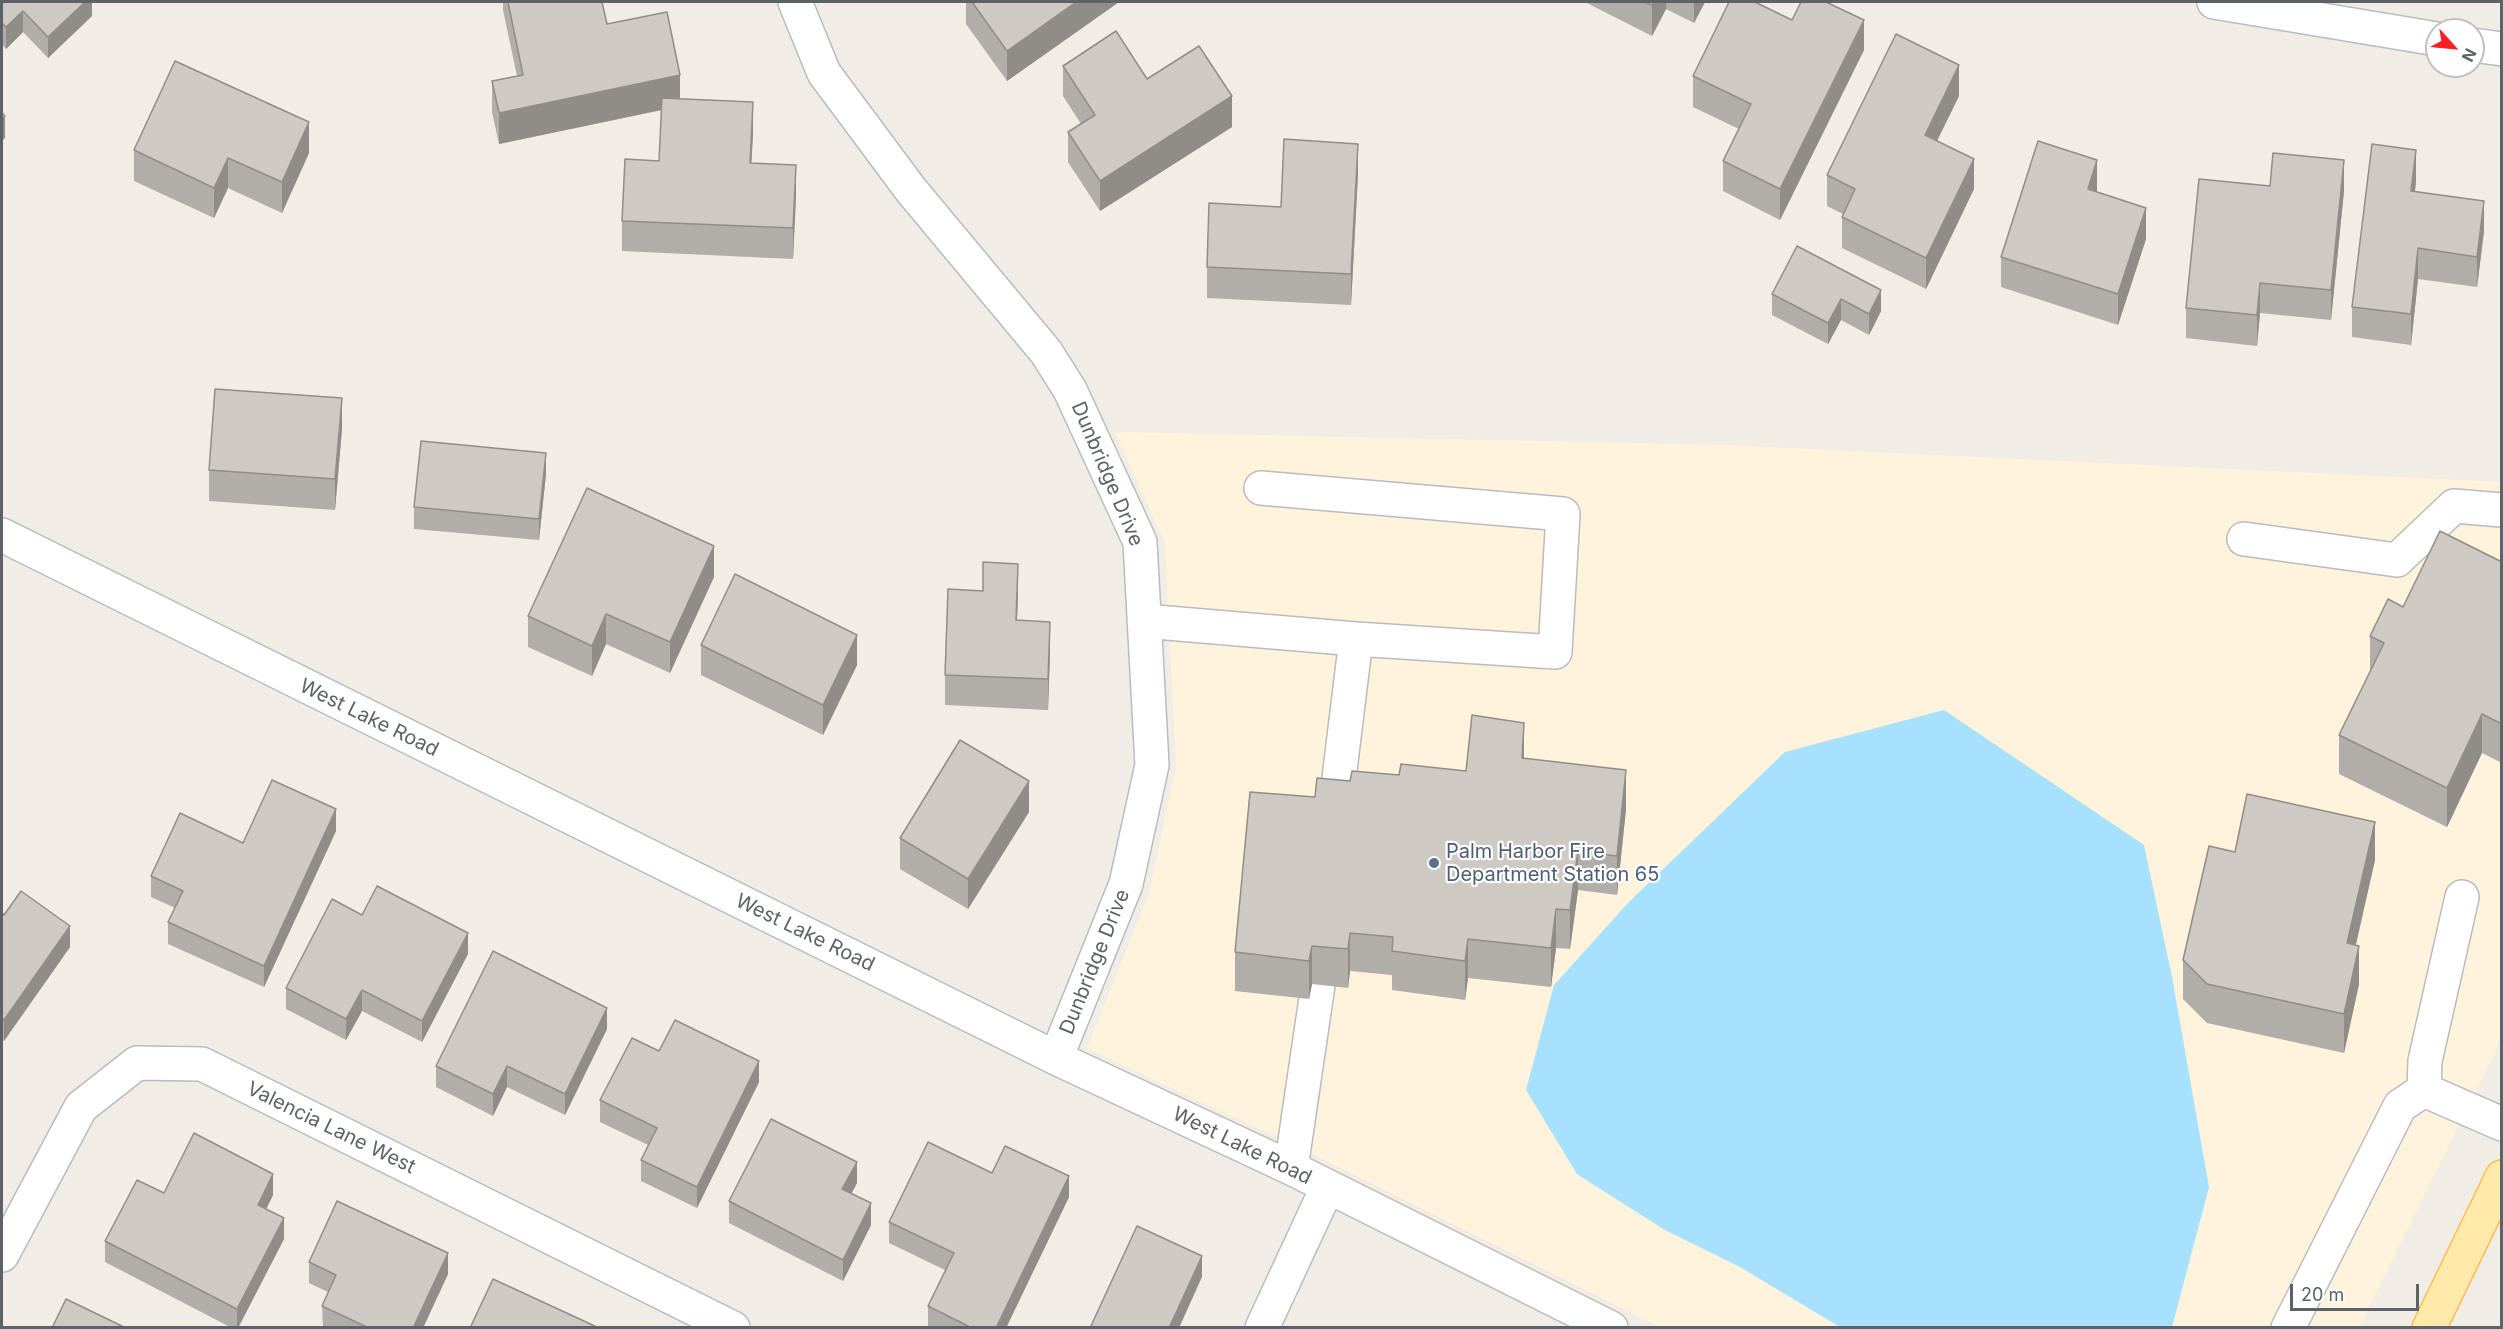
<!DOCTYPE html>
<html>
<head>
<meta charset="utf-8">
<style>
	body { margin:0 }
	#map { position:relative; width:2503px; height:1329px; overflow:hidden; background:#f1ede5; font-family:Inter,sans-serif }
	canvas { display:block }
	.frame { position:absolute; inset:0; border:3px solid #5c6267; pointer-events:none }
	.north { position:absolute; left:2425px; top:18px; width:60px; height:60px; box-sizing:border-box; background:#fff; border:2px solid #bec0c2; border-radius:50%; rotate:117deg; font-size:16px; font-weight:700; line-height:24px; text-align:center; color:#5c6267 }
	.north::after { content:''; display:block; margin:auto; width:21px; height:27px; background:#fc1f24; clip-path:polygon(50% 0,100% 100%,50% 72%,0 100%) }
	.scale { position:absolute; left:2290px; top:1284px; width:129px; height:27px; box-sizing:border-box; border:3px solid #5c6267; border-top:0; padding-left:8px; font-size:18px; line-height:21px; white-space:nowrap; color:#5c6267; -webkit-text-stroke:4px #fff; paint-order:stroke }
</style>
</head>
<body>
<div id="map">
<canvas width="2503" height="1329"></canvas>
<div class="frame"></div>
<div class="north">N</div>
<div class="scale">20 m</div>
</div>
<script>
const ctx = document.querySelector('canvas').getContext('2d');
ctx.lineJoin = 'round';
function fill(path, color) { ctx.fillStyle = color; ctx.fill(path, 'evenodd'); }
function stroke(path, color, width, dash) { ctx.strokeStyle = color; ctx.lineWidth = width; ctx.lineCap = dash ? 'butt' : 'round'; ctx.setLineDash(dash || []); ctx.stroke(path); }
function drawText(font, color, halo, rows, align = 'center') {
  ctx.font = font + ' Inter,sans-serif'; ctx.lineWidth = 4.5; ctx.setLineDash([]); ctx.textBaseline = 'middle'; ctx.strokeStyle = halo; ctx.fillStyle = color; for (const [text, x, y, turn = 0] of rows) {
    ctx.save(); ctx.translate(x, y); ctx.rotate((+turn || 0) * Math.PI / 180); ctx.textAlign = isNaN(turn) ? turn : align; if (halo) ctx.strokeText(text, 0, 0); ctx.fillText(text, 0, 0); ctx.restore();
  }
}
const commercial = new Path2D(`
	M1115 432 1725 445 2501 482V1039L2359 1327H2172L2209 1187 1785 752 1629 902 1554 985 1577 1175 1665 1230 1740 1267 1840 1327H1661L1300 1148 1087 1048 1149 894 1176 766 1165 543Z`);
const water = new Path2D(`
	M1944 710 2144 845 2172 977 2209 1187 2172 1327H1840L1740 1267 1665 1230 1577 1174 1526 1090 1554 985 1629 902 1785 752Z`);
const minor = new Path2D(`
	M795 2 824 73 911 190 1046 352 1070 390 1140 542 1152 765 1126 884 1056 1058
	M2214 2 2437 39
	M2473 45 2502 49
	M1261 488 1563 514 1555 652 1356 639
	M2 535 1056 1058 1291 1168 1611 1328
	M2244 539 2397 560 2454 506 2502 510
	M1144 621 1356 639 1334 819
	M2424 1090 2425 1061 2462 897
	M1291 1168 1318 985
	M2 1255 81 1107 137 1063 202 1064 733 1328
	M1262 1328 1327 1188
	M2288 1328 2400 1106 2424 1090 2502 1124`);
const major = new Path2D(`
	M2429 1328 2502 1177`);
const wall = new Path2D(`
	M2 2H92V16L48 58 23 32 6 49 2 44Z
	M503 2H602L607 24 680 99 753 133 751 163 796 196 793 259 622 251V221L659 161 662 110 499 144 492 112V81L517 76 503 10Z
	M966 2H1119L1007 81 966 24Z
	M1585 2H1705L1694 23 1666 9 1652 36Z
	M1792 20 1864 50 1780 220 1723 191V161L1739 129 1693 107V76Z
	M1063 66 1147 79 1232 127 1100 211 1068 162V132L1081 124 1063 96Z
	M1959 96 1937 141 1974 189 1926 289 1842 248V217L1843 214 1827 206V175Z
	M134 150 309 153 282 213 228 188 214 218 134 181Z
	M1358 174 1351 305 1207 298V267L1281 207Z
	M2416 181 2415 192 2484 231 2477 287 2418 279 2411 345 2352 337V307Z
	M2270 186 2344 191 2331 320 2260 313 2257 346 2186 338V308Z
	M2097 190 2096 192 2146 239 2118 325 2001 287V257Z
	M1881 290V311L1869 335 1841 320 1828 344 1772 315V294Z
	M342 429 335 510 209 501V470Z
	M546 474 539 540 414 529V507Z
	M2502 562V763L2482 753 2447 827 2339 774V735L2370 673V636L2403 607Z
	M714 577 670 673 606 644 592 676 528 647V616Z
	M1018 594 1017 620 1050 652 1048 710 945 705V675Z
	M701 645 857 665 823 735 701 675Z
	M1524 758 1626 809 1617 895 1578 890 1570 949 1556 948 1551 987 1468 978 1465 1000 1392 990V975L1350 971 1348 988 1312 984 1309 999 1235 991V952L1315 797 1350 781 1399 775 1466 771Z
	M1029 812 968 909 900 869V838Z
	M336 831 264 987 168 944V922L175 908 151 897V876L243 843Z
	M2235 852 2375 860 2356 945 2359 984 2344 1053 2207 1023 2183 999V960Z
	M2 913 70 947 4 1041 2 1039Z
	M362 915 468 954 422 1042 362 1011 346 1040 286 1009V988Z
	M607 1029 565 1115 507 1087 493 1116 436 1087V1066Z
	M659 1051 759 1082 697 1208 641 1181V1160L648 1145 600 1122V1100Z
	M992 1173 1069 1197 1006 1328H928V1306L945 1270 889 1243V1222Z
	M857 1183 851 1194 871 1225 843 1281 729 1223V1201Z
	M164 1193 273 1195 266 1209 284 1239 238 1328H232L105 1262V1241Z
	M309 1262 448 1274 423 1328H323L322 1306 328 1292 309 1283Z`);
const shadedWall = new Path2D(`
	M85 2H92V16L48 58V37Z
	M1076 2H1119L1007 81V51Z
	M1654 2H1666V9L1652 36V5Z
	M1694 2H1705L1694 23Z
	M23 11V32L6 49V27Z
	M1864 20V50L1780 220V189Z
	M1959 65V96L1925 165V135Z
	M680 75V106L499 144V113Z
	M1232 96V127L1100 211V181Z
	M753 102V133L750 193V163Z
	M5 116V138L2 141V120Z
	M309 122V153L282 213V182Z
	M1358 144V174L1351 305V274Z
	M2416 150V181L2411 222V191Z
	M228 158V188L214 218V188Z
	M1974 159V189L1926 289V258Z
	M2097 160V190L2088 219V189Z
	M2344 160V191L2331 320V290Z
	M796 165V196L793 259V228Z
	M2484 201V231L2477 287V257Z
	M2146 208V239L2118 325V294Z
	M2418 248V279L2411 345V314Z
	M2260 283V313L2257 346V315Z
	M1881 290V311L1869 335V314Z
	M1841 299V320L1828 344V323Z
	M342 398V429L335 510V479Z
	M546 453V474L539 540V519Z
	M714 546V577L670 673V642Z
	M1018 564V594L1016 651V620Z
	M606 614V644L592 676V646Z
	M1050 622V652L1048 710V679Z
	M857 635V665L823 735V705Z
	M2482 714V753L2447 827V788Z
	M1524 723V762L1522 758Z
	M1626 770V809L1617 895V856Z
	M1029 781V812L968 909V879Z
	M336 809V831L264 987V966Z
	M2375 822V860L2347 982V943Z
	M1578 851V890L1570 949V910Z
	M1556 909V948L1551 987V948Z
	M70 926V947L4 1041V1020Z
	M468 933V954L422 1042V1021Z
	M1350 933V971L1348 988V949Z
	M1468 939V978L1465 1000V961Z
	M1312 946V984L1309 999V961Z
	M2359 946V984L2344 1053V1014Z
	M362 990V1011L346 1040V1019Z
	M607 1008V1029L565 1115V1094Z
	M759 1061V1082L697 1208V1187Z
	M507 1066V1087L493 1116V1094Z
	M857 1162V1183L842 1211V1189Z
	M273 1174V1195L258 1226V1205Z
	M1069 1176V1197L1006 1328H996Z
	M871 1203V1225L843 1281V1260Z
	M284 1218V1239L238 1328H237V1309Z
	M448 1253V1274L423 1328H413Z
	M1202 1256V1277L1179 1328H1169Z`);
const building = new Path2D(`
	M2 2H85L48 37 23 11 6 27 2 23Z
	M508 2H602L607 24 667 12 680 75 499 113 492 81 523 75Z
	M972 2H1076L1007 51Z
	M1644 2H1654L1652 5Z
	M1729 2H1755L1792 20 1801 2H1826L1864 20 1780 189 1723 161 1751 104 1693 76Z
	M1116 31 1147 79 1199 46 1232 96 1100 181 1068 132 1095 115 1063 66Z
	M1896 34 1959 65 1925 135 1974 159 1926 258 1842 217 1855 189 1827 175Z
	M175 61 309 122 282 182 228 158 214 188 134 150Z
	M662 98 753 102 750 163 796 165 793 228 622 221 625 159 659 161Z
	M2 113 5 116 2 120Z
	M1284 139 1358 144 1351 274 1207 267 1209 203 1281 207Z
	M2038 141 2097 160 2088 189 2146 208 2118 294 2001 257Z
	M2372 144 2416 150 2411 191 2484 201 2477 257 2418 248 2411 314 2352 307Z
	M2273 153 2344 160 2331 290 2260 283 2257 315 2186 308 2199 179 2270 186Z
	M1797 246 1881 290 1869 314 1841 299 1828 323 1772 294Z
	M215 389 342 398 335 479 209 470Z
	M421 441 546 453 539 519 414 507Z
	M587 488 714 546 670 642 606 614 592 646 528 616Z
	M2440 531 2502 562V724L2482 714 2447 788 2339 735 2384 643 2370 636 2388 599 2403 607Z
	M983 562 1018 564 1016 620 1050 622 1048 679 945 675 948 589 983 591Z
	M735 574 857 635 823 705 701 645Z
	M1472 715 1524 723 1522 758 1626 770 1617 856 1578 851 1570 910 1556 909 1551 948 1468 939 1465 961 1392 951 1393 937 1350 933 1348 949 1312 946 1309 961 1235 952 1250 792 1315 797 1317 778 1350 781 1352 771 1399 775 1401 764 1466 771Z
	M960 740 1029 781 968 879 900 838Z
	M272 780 336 809 264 966 168 922 183 891 151 876 180 813 243 843Z
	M2247 794 2375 822 2347 943 2359 946 2344 1014 2207 984 2183 960 2209 846 2235 852Z
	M377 886 468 933 422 1021 362 990 346 1019 286 988 332 899 362 915Z
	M21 891 70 926 4 1020 2 1018V913L4 915Z
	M493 951 607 1008 565 1094 507 1066 493 1094 436 1066Z
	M675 1020 759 1061 697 1187 641 1160 657 1128 600 1100 632 1038 659 1051Z
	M771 1119 857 1162 842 1189 871 1203 843 1260 729 1201Z
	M194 1133 273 1174 258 1205 284 1218 237 1309 105 1241 137 1180 164 1193Z
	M928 1142 992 1173 1005 1146 1069 1176 996 1328H972L928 1306 954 1253 889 1222Z
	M337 1201 448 1253 413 1328H369L322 1306 336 1275 309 1262Z
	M1137 1226 1202 1256 1169 1328H1090Z
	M493 1279 599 1328H470Z
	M66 1299 126 1328H52Z`);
const markers = [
	[1434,863,6,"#5c6f8a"]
];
const streetNames = [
	["Dunbridge Drive",1107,474,67],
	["West Lake Road",369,718,26],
	["West Lake Road",805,933,26],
	["Dunbridge Drive",1095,962,-68],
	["Valencia Lane West",331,1128,26],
	["West Lake Road",1242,1146,26]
];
const serviceNames = [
	["Palm Harbor Fire",1446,852],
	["Department Station 65",1446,875]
];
fill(commercial, '#fff3db');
fill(water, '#a6e1ff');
stroke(minor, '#b7bcc0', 36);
stroke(major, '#ffbc4f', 36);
stroke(minor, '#fff', 33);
stroke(major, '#ffe9ab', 33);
fill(wall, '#b1ada8');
fill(shadedWall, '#908d88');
fill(building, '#cec9c3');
stroke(building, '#908d88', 1.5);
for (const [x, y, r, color] of markers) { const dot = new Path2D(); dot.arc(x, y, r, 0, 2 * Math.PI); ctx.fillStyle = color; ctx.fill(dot); stroke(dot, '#fff', 2); }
drawText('20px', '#5c6267', '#fff', streetNames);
drawText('20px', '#4e5e75', '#fff', serviceNames, 'left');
</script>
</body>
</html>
